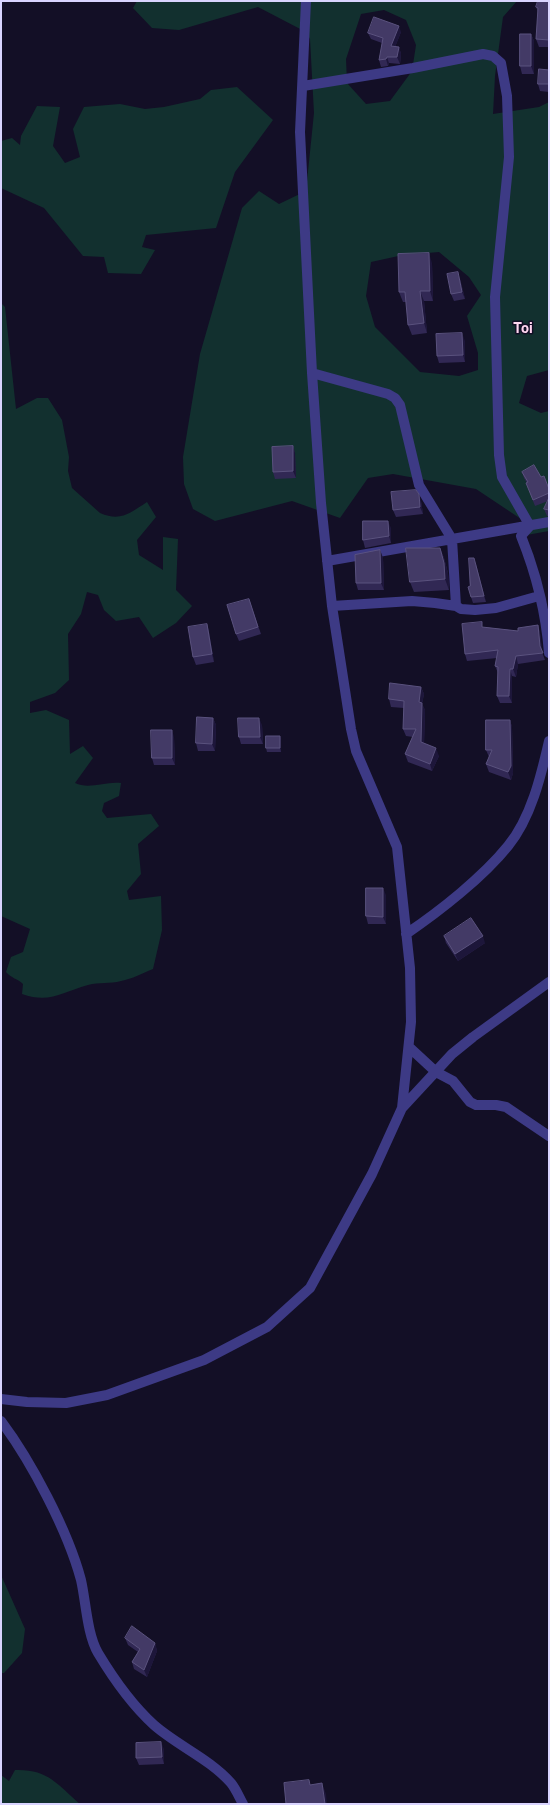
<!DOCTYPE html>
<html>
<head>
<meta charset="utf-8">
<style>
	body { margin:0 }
	#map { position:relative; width:550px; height:1805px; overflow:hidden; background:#130f26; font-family:"Public Sans",sans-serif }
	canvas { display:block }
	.frame { position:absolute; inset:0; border:2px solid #d9d4ff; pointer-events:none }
</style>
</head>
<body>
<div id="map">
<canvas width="550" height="1805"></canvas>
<div class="frame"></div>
</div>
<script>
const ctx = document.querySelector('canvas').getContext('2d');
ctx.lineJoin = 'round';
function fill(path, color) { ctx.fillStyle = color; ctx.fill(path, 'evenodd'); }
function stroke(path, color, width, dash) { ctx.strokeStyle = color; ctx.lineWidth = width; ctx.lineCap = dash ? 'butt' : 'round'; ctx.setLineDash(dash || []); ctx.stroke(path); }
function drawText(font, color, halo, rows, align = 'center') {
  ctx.font = font + ' "Public Sans",sans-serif'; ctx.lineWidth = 3; ctx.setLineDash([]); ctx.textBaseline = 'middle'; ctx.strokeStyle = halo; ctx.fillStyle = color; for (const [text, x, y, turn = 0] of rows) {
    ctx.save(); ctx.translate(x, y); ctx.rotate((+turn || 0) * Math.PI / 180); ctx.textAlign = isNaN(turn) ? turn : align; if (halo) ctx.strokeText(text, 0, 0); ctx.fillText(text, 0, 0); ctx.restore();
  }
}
const green = new Path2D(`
	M137 1H517L503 17 495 76 493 114 539 107 549 102V370L527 376 519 403 541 413 549 411V531L521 536 530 525 476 489 393 474 368 478 340 518 292 501 215 521 193 509 184 484 183 457 200 354 242 208 259 191 279 204 306 191 314 113 310 39 306 32 258 7 179 30 152 28 133 8ZM384 10 406 20 416 45 412 71 390 101 366 104 347 83 346 59 361 14ZM439 252 469 277 481 295 467 316 478 353V370L459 376 420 372 375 327 366 296 371 262 403 255Z
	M237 87 273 120 235 172 216 228 146 235 142 247 155 250 141 274 108 273 104 257 83 256 44 208 1 188V141L12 138 20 145 21 136 37 106 60 107 53 146 65 163 80 157 73 129 84 107 120 104 145 109 164 107 200 99 211 90Z
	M1 303 5 307 16 409 37 398H48L62 420 69 457 68 471 72 488 100 513C121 522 130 513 147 502L156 517 137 540 139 555 163 570V537L178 539 176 590 192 606 176 623 153 638 139 617 116 621 104 610 98 595 87 592 81 614 68 634 69 680 55 693 30 702V713L46 710 69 720 70 754 83 746 93 758 75 783C89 790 106 781 121 783L119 796 104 803 102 811 107 818 151 814 159 826 138 844 141 874 127 891 129 900 161 896 162 930 153 969C143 973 132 979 121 981 110 984 99 982 88 985 62 992 50 1004 22 994L23 984C18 979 11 978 6 972L11 957 23 952 30 929 1 916Z
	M1 1575 25 1629 22 1653 4 1673H1Z
	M15 1770C48 1769 57 1784 80 1804H1V1775L9 1781Z`);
const minor = new Path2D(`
	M303 86 413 68 483 54 493 56 501 63 507 96 509 157 495 297 499 455 502 477 530 526 521 536C536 573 546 614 549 653
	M312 373 388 394 395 398 400 405 419 485 452 539 456 606
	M327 561 549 522
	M332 606 412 601 435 603 456 606 461 609 475 610 496 608 539 596
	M406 934C440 911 483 877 508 846 531 818 541 776 549 741
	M409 1047 436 1072 453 1081 470 1102 476 1105H496L506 1107 549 1136
	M402 1108 452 1054 473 1037 549 982
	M1 1399 27 1402 66 1403 107 1395 204 1360 267 1327 310 1288 372 1174 402 1108 411 1022 410 968 397 847 356 751 351 729 332 606 321 503 312 373 300 132 306 1
	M1 1421C31 1461 68 1531 81 1580 86 1602 87 1634 98 1653 113 1678 132 1705 154 1725 178 1746 210 1759 231 1783 236 1789 239 1797 243 1804`);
const wall = new Path2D(`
	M549 1V47H539L536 39 538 12 536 7Z
	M401 32 395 47H399L401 54 400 64 389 63 388 66 381 67 379 60 382 43 371 39 368 33Z
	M531 34 534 41V74H522L520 66Z
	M549 70V92L540 91 538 84Z
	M432 263 433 301H424L427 333 412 335 408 325 406 302H403L399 292Z
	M460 279 465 299 454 301 451 294Z
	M465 341V362L439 363 437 356Z
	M293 446 295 453 296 478 275 479 273 472Z
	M522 472 541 477 549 489V516H547L544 509 548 501 535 506 526 483H527L524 478Z
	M421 501 423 514 396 517 393 510Z
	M391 528V543L365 548 363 540Z
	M440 548 444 558 448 573 449 590 414 592 410 582Z
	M380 550 383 558 384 590H358L356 583Z
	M476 564 486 602 473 603 471 597 470 586Z
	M249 599 261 634 239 641 236 634Z
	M207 624 209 632 214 662 196 665 193 657Z
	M538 625 540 633 542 652 545 660 518 664 516 677 512 676V703H500L497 696 498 673 495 666 497 658 467 661 465 654 484 627 518 631Z
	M421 687 424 694 422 704 425 710 424 743 439 756 432 771 408 762 405 754 413 737 406 736 403 729 404 708 391 707 389 699Z
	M213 718 216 725 215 751H198L196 743Z
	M510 720 512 727 513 773 511 780 489 772 486 764 489 757 486 750Z
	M262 725 263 744H241L239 737Z
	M280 736 281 740V752H267L266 748Z
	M174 737 175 765H154L152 758Z
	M386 895V924H368L366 916Z
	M444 936 485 943 458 961 446 943Z
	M125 1638 155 1643 157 1651 147 1677 134 1669 132 1662 138 1652 128 1645Z
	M164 1749V1764L139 1765 136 1758Z`);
const shadedWall = new Path2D(`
	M399 26 401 32 393 52 391 46Z
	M531 34 534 41V74L531 66Z
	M399 47 401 54 400 64 397 57Z
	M387 57 389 63 388 66 386 59Z
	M429 253 432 263 433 301 430 291Z
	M458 272 460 279 465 299 462 292Z
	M420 291 424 301 427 333 424 323Z
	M462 333 465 341V362L463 355Z
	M293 446 295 453 296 478 293 471Z
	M419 494 421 501 423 514 420 507Z
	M388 521 391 528V543L389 536Z
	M440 548 444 558 448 573 449 590 445 579Z
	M380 550 383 558 384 590 381 583Z
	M474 558 476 564 486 602 484 596Z
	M207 624 209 632 214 662 212 654Z
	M538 625 540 633 543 654 540 646Z
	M516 656 518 664 516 677 513 669Z
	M510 669 512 676V703L509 696Z
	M421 687 424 694 422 704 425 710 424 749 421 742 419 702Z
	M213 718 216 725 215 751 212 744Z
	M259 718 262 725 263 744 260 737Z
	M510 720 512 727 513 773 511 780 508 772Z
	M172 730 174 737 175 765 172 758Z
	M280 736 281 740V752L280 748Z
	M436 748 439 756 432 771 430 764Z
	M383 888 386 895V924L383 917Z
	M483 936 485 943 458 961 455 954Z
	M155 1643 157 1651 147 1677 144 1670Z
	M161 1742 164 1749V1764L162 1757Z
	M322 1783 326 1794 327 1804H325Z`);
const building = new Path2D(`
	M538 1H549V40L536 39 538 8 536 7Z
	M374 17 399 26 391 46 399 47 397 57H387L386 59 379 60 383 38 368 33Z
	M520 34H531V66H520Z
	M539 69 549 70V84H538Z
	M429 253 430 291H420L424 323 408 325 405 292H399L398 254Z
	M458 272 462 292 451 294 447 274Z
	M462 333 463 355 437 356 436 334Z
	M293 446V471L273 472 272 447Z
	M534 465 541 477 544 476 549 489V493L533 500 526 483 528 482 522 472Z
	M416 490 419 494 420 507 393 510 391 492Z
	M549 498V510L544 509Z
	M363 521H388L389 536 363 540Z
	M406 548H440L444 563 445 579 410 582Z
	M380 550 381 583H356L355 555Z
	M469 558H474L484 596 471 597 468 587 470 586Z
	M249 599 258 627 236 634 227 605Z
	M482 622V627L518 631V628L538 625 540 646 543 653 516 656 513 669H510L509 696H497L498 667 495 666 498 650 465 654 462 624Z
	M207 624 212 654 193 657 188 627Z
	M390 683 421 687 419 702 422 703 421 742 436 748 430 764 405 754 416 729H403L404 701 389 699Z
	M197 717 213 718 212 744 196 743Z
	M238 718H259L260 737H239Z
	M486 720H510L511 766 508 772 486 764 492 750H486Z
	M151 730H172V758H152Z
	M266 736H280V748H266Z
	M366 888H383V917L366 916Z
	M471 918 483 936 455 954 444 936Z
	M132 1626 155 1643 144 1670 132 1662 140 1649 125 1638Z
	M161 1742 162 1757 136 1758V1743Z
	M309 1780 310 1785 322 1783 325 1804H286L284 1783Z`);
const quarterNames = [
	["Toi",523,329]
];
fill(green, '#12302f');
stroke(minor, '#3d3a85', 10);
fill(wall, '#312854');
fill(shadedWall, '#1d163a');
fill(building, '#433a66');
stroke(building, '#5a527e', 1);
drawText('bold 14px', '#ffd6f0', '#130f26', quarterNames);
</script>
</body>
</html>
